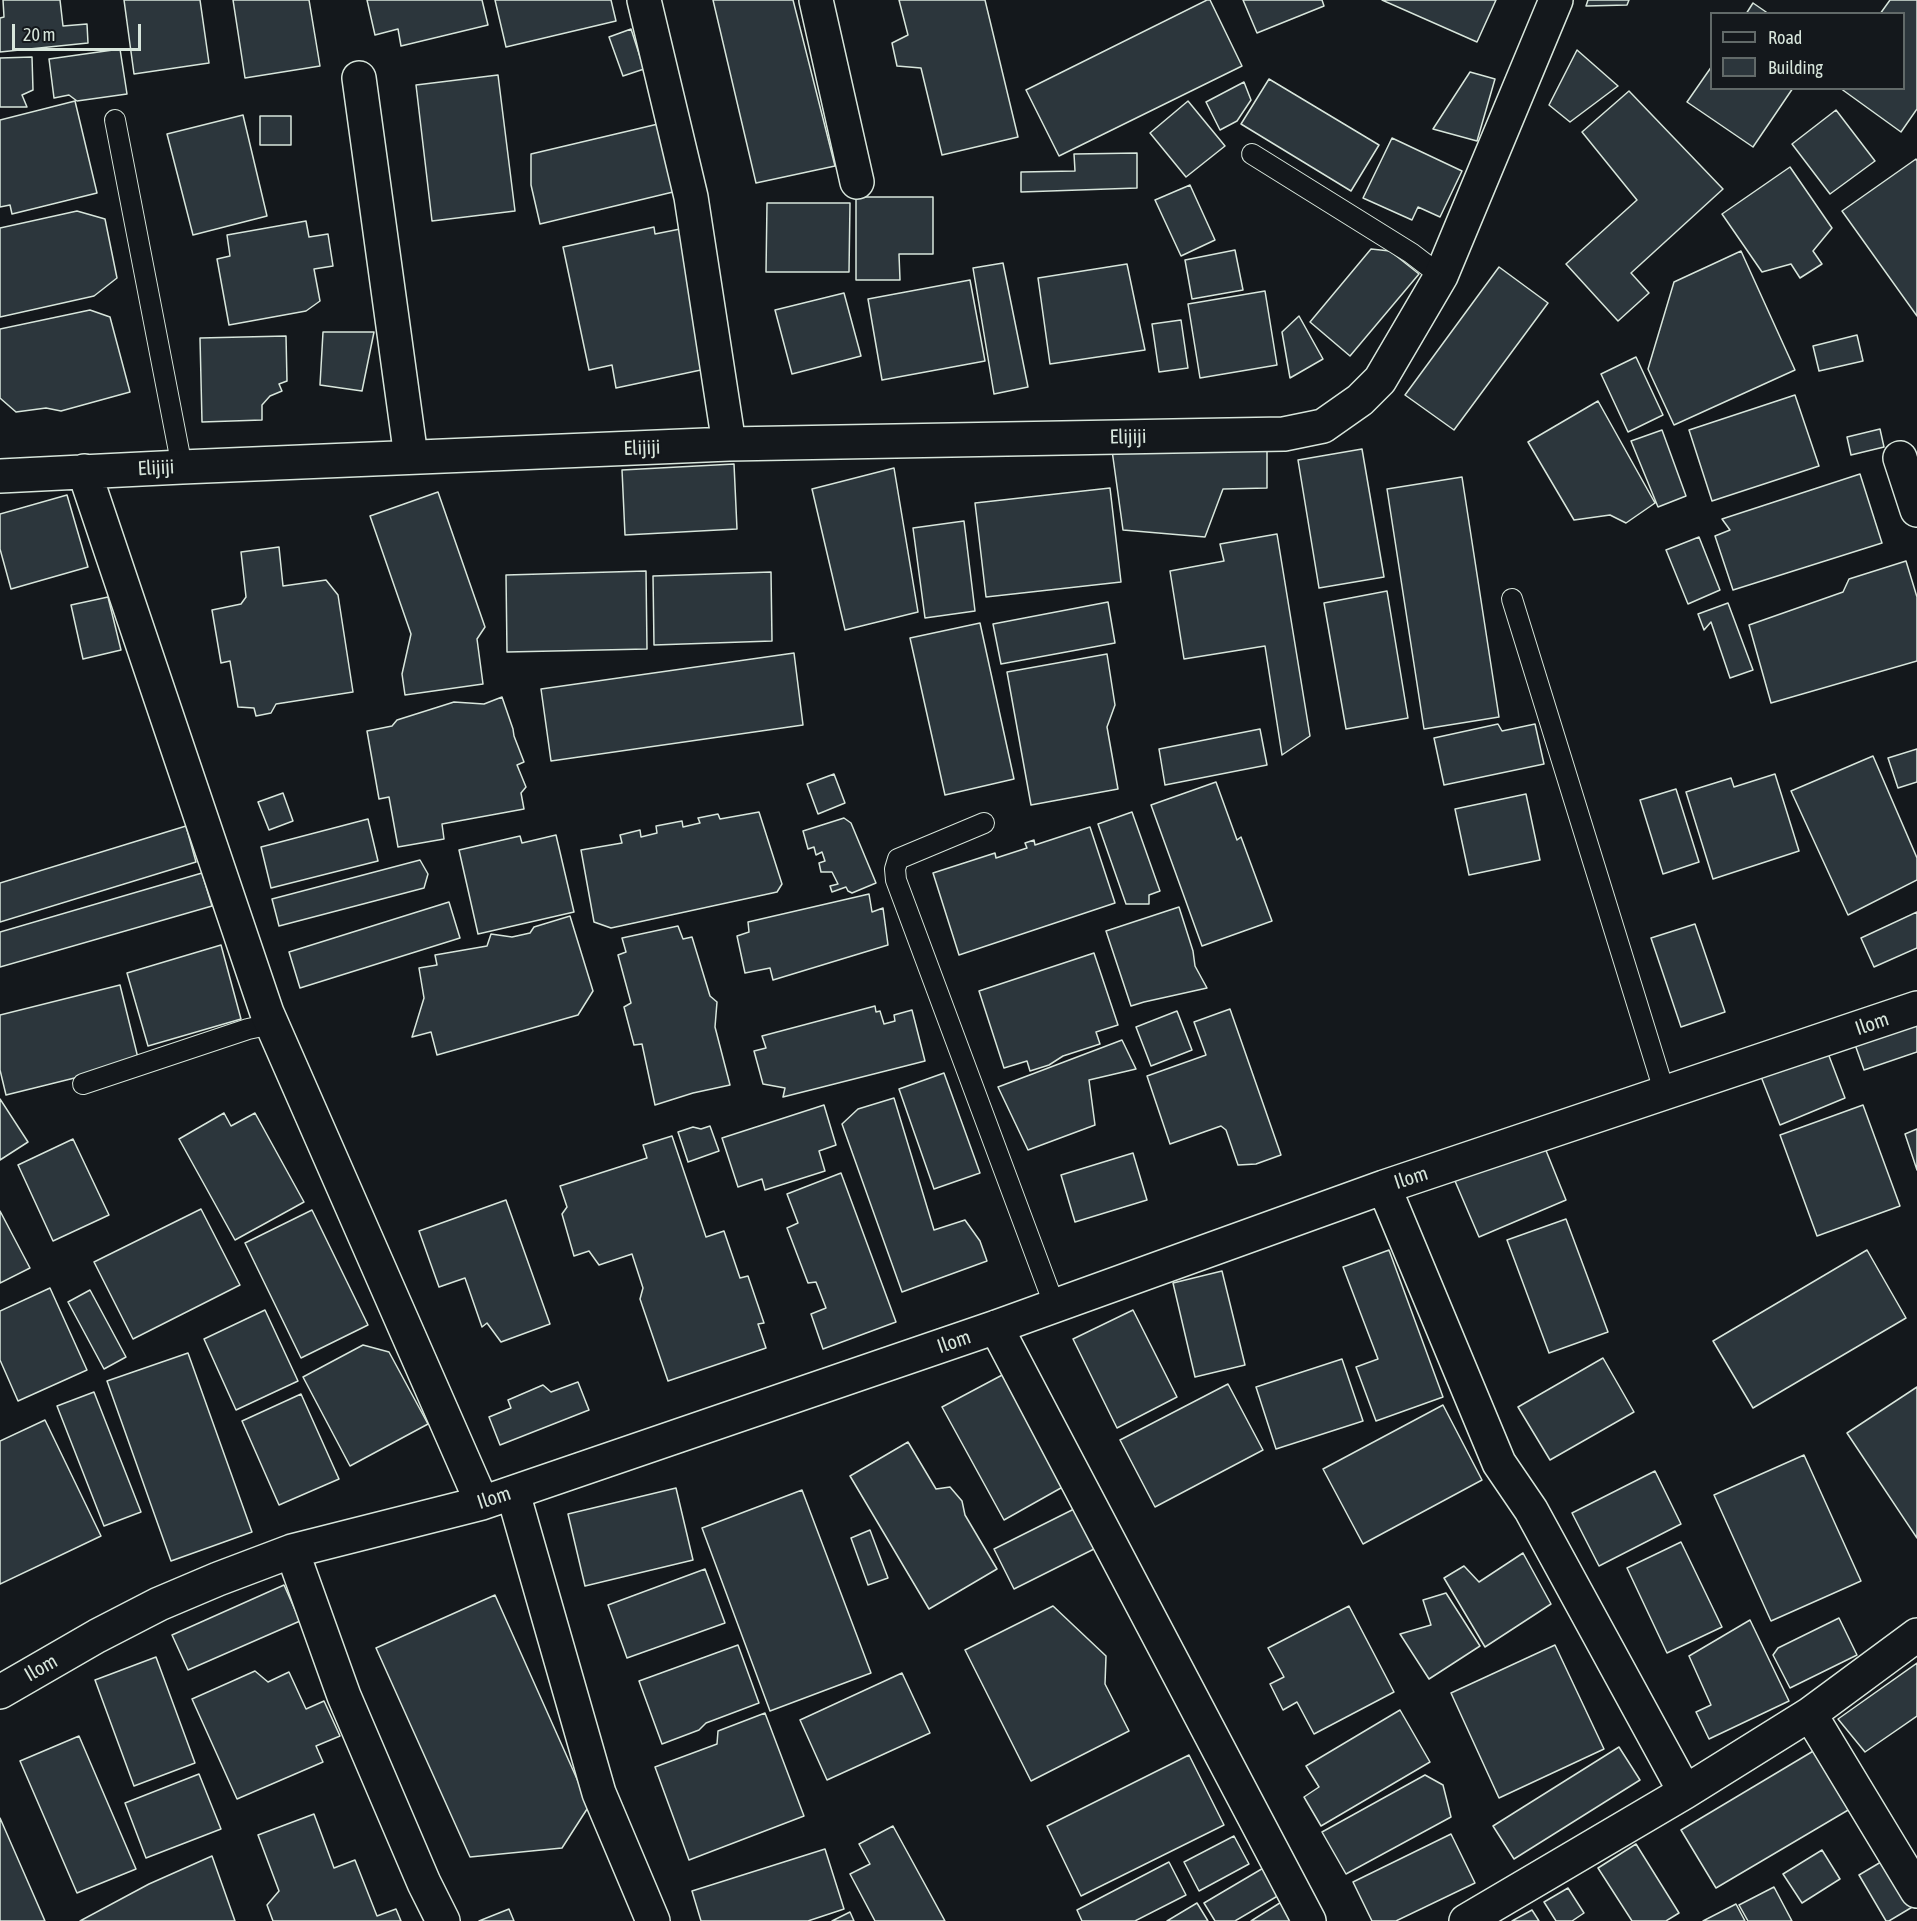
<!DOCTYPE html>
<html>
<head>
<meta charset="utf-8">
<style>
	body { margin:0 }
	#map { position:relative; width:1917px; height:1921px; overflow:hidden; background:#14181c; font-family:"Asap Condensed",sans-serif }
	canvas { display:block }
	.legend { position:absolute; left:1710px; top:12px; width:195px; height:78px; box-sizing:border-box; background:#14181c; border:2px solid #626a69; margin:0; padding:8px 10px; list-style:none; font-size:18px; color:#d8e6dc }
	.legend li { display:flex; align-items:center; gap:12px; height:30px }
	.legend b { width:30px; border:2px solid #626a69 }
	.scale { position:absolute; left:12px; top:24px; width:129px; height:27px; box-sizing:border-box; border:3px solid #d8e6dc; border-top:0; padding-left:8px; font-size:18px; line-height:21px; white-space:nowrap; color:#d8e6dc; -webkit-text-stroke:4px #14181c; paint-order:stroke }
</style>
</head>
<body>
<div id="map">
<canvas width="1917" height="1921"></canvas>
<ul class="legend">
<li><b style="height:8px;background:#14181c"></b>Road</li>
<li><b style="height:16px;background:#2c363c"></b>Building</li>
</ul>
<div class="scale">20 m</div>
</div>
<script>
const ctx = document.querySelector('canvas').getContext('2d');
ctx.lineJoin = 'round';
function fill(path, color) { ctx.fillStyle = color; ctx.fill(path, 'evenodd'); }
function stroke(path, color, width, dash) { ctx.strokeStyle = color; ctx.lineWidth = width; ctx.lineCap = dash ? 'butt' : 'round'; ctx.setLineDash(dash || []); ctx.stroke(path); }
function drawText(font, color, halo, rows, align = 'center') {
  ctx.font = font + ' "Asap Condensed",sans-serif'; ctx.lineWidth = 4.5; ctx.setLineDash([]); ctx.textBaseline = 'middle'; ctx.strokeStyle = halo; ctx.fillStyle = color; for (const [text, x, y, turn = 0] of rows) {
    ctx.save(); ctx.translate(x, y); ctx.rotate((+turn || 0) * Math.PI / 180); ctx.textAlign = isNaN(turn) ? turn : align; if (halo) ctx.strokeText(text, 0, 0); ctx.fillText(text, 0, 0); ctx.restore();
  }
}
const building = new Path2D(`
	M3 0H60L63 26 87 24 88 43 0 52V18L4 17Z
	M124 0H200L209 63 134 74Z
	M233 0H309L320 66 245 78Z
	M367 0H482L488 25 401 46 398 29 375 35Z
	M495 0H611L616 21 506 47Z
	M713 0H793L835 166 756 183Z
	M899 0H985L1018 137 942 155 921 68 897 66 892 43 908 35Z
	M1207 0H1210L1242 66 1059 156 1026 90Z
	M1243 0H1322L1324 6 1257 33Z
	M1382 0H1496L1477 42Z
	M1588 0H1629L1627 5 1586 6Z
	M1890 0H1917V109L1901 132 1840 88H1904V14H1880Z
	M1753 3 1769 14H1746Z
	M631 29 644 69 623 76 609 37Z
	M120 49 127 94 77 101 69 95 54 98 49 59Z
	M1577 50 1618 86 1570 122 1549 105Z
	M32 57 33 90 22 95 27 107H0V58Z
	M1712 66V88H1793L1753 147 1687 102Z
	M1470 72 1495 79 1477 141 1433 129Z
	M498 75 515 211 432 221 416 85Z
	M1269 79 1379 145 1351 191 1241 124Z
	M1244 82 1251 100 1237 121 1220 130 1206 102Z
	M1629 91 1723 189 1631 273 1649 293 1618 321 1566 264 1637 200 1582 132Z
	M75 101 97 193 12 214 10 205 0 207V120Z
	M1188 101 1225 146 1186 177 1150 133Z
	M1836 110 1875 161 1830 194 1792 144Z
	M243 115 267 216 193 235 167 134Z
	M260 116H291V145H260Z
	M658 124 673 192 540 224 531 185V154Z
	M1392 138 1462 171 1440 217 1418 207 1412 220 1363 198Z
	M1137 153V188L1021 192V172L1075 171 1074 154Z
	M1916 159 1917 161V316L1842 211Z
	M1790 167 1832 228 1813 251 1822 264 1800 278 1791 264 1762 272 1722 214Z
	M1190 185 1215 240 1181 256 1155 200Z
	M856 197H933V254H899L900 280H856Z
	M767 203H850L849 272H766Z
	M77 211 105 219 117 278 94 296 0 317V228Z
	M306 221 309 237 328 234 333 266 314 269 320 301 306 311 229 325 217 259 230 256 227 235Z
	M654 227 655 234 685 228 715 367 616 388 612 365 589 370 563 247Z
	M1371 249 1390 251 1419 274 1350 356 1310 322Z
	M1235 250 1243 290 1192 299 1185 260Z
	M1741 251 1795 370 1674 425 1648 369 1674 282Z
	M1003 263 1028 387 994 394 973 268Z
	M1127 264 1145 350 1050 364 1038 278Z
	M1499 267 1548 303 1454 430 1405 395Z
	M970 280 985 361 882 380 868 299Z
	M1265 291 1277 365 1200 378 1188 304Z
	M844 293 861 356 792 374 775 310Z
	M90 310 110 317 130 392 61 411 46 408 16 412 0 398V329Z
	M1299 316 1323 359 1290 378 1282 332Z
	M1181 320 1188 368 1159 372 1152 324Z
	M323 332H374L362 391 320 385Z
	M1857 335 1863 361 1819 371 1813 346Z
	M286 336 287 381 279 384 282 391 270 396 262 405V420L202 422 200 338Z
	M1636 357 1663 415 1628 432 1601 374Z
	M1795 395 1819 466 1712 501 1689 430Z
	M1598 401 1655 503 1626 523 1610 515 1574 520 1528 442Z
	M1880 429 1884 447 1851 455 1847 437Z
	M1662 430 1686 496 1658 507 1631 441Z
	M1267 441V488L1223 489 1205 537 1123 530 1111 443Z
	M1362 449 1384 577 1319 588 1298 460Z
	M734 464 737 529 625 535 622 470Z
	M894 468 918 612 845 630 812 489Z
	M1860 474 1882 543 1733 590 1715 536 1730 530 1722 519Z
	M1462 477 1499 717 1424 729 1387 489Z
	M1110 488 1121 582 986 597 975 503Z
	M438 492 485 627 477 639 483 684 405 695 402 674 411 634 370 516Z
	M67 495 88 567 11 589 0 549V514Z
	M964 521 975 611 925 618 913 528Z
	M1277 534 1310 736 1282 755 1265 646 1184 659 1170 571 1224 561 1220 544Z
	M1699 537 1720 590 1688 604 1666 550Z
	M279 547 283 586 326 580 338 595 353 692 276 704 271 713 256 716 254 708 238 707 230 661 221 663 212 610 241 604 246 597 241 552Z
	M1906 561 1917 597V661L1771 703 1749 625 1843 592 1849 579Z
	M646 571 647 649 507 652 506 575Z
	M771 572 772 641 654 645 653 576Z
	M1387 591 1408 718 1346 729 1324 603Z
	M108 597 121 650 83 659 71 605Z
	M1108 602 1115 643 1001 664 993 624Z
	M1728 603 1753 670 1730 678 1711 622 1704 630 1698 614Z
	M980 623 1014 779 945 795 910 638Z
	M794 653 803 725 551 761 541 689Z
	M1107 654 1115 705 1107 727 1118 789 1031 805 1007 672Z
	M502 697 513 729 514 736 524 762 517 765 526 787 521 793 524 809 442 824 444 839 398 847 389 797 379 799 367 731 392 726 397 720 454 702 484 704Z
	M1498 724 1502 731 1535 724 1544 764 1444 785 1434 738Z
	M1260 729 1267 765 1165 785 1159 749Z
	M1917 749V782L1898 788 1888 758Z
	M1873 756 1917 858V880L1848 915 1791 791Z
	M834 774 845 803 818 814 807 784Z
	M1775 774 1799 851 1713 879 1686 792 1731 778 1734 787Z
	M1216 782 1237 840 1241 837 1272 921 1202 946 1151 805Z
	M1676 789 1699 862 1663 874 1640 800Z
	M283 793 293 821 269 830 258 802Z
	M1526 794 1540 860 1469 875 1455 809Z
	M759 812 782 884 777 892 611 928 594 922 581 850 622 843 620 835 640 830 641 837 657 833 656 826 682 821 683 827 700 823 698 818 718 814 720 819Z
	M1132 812 1160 891 1149 895V904H1126L1098 824Z
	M844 818 851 823 876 883 852 893 848 891 846 887 832 892 830 886 838 884 832 872H821L819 863 825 861 822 852 816 855 814 847 808 849 803 831Z
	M368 819 378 861 271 888 261 847Z
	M186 826 196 862 0 922V883Z
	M1090 827 1115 903 959 955 933 873 995 853 996 858 1027 848 1025 843 1034 840 1035 845Z
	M556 835 574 912 478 934 459 850 520 836 522 843Z
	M420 860 428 874 424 888 279 926 272 899Z
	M202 873 212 906 0 967V932Z
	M869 894 872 912 883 908 888 945 773 980 770 968 745 973 737 936 749 932 748 922Z
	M449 902 460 938 300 988 289 952Z
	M1179 907 1193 951 1195 966 1207 988 1144 1002 1131 1006 1106 931Z
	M1917 912V948L1874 967 1861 938Z
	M570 916 593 991 578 1015 437 1055 431 1032 412 1037 424 998 419 968 437 965 435 955 487 946 491 934 512 937 530 933 534 927Z
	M1695 924 1725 1012 1681 1027 1651 938Z
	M678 926 683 939 692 937 710 996 717 1002 715 1027 730 1085 693 1093 655 1105 642 1044 634 1045 624 1007 631 1003 618 955 626 952 622 938Z
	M221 945 241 1019 148 1046 127 973Z
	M1094 953 1118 1025 1096 1032 1100 1044 1063 1056 1049 1065 1030 1071 1027 1061 1004 1068 979 991Z
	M120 985 139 1062 6 1095 0 1070V1015Z
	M875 1006 876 1012 880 1011 884 1024 895 1021 894 1015 912 1010 925 1061 783 1097 785 1088 763 1084 754 1051 766 1048 762 1036Z
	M1230 1009 1281 1155 1256 1164 1238 1165 1226 1130 1221 1126 1170 1144 1147 1076 1206 1055 1194 1022Z
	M1177 1011 1192 1050 1151 1066 1136 1027Z
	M1917 1014V1052L1864 1070 1852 1036Z
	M1122 1040 1136 1069 1089 1080 1095 1125 1028 1150 998 1087Z
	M1826 1048 1845 1098 1780 1125 1760 1074Z
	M944 1073 980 1173 934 1189 899 1089Z
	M894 1098 934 1230 965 1220 980 1241 987 1261 902 1292 842 1124 858 1109Z
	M0 1099 28 1142 0 1160Z
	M824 1105 836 1145 819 1151 825 1171 765 1190 762 1179 738 1187 722 1138Z
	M1863 1105 1900 1206 1817 1236 1780 1135Z
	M224 1113 231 1126 255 1113 304 1202 235 1240 179 1139Z
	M710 1126 719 1151 688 1162 678 1132 693 1127 701 1129Z
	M1917 1129V1170L1905 1134Z
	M672 1136 706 1237 724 1231 740 1278 748 1276 764 1323 758 1324 766 1348 668 1381 640 1299 643 1288 632 1254 599 1265 589 1251 574 1256 562 1214 567 1207 560 1186 647 1158 643 1145Z
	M73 1139 109 1215 53 1241 18 1165Z
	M1543 1143 1566 1200 1479 1237 1455 1181Z
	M1133 1153 1147 1200 1075 1222 1061 1175Z
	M841 1173 896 1322 823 1349 811 1314 826 1308 816 1282 808 1283 787 1228 798 1223 787 1194Z
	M506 1200 550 1324 501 1342 487 1323 482 1327 465 1278 439 1287 419 1231Z
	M201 1209 240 1285 133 1339 94 1262Z
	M312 1210 368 1325 301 1358 245 1243Z
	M0 1211 30 1268 0 1283Z
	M1566 1219 1608 1332 1549 1353 1507 1240Z
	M1389 1250 1443 1397 1376 1421 1356 1367 1378 1359 1343 1267Z
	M1867 1250 1906 1318 1753 1408 1713 1341Z
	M1222 1271 1245 1365 1195 1377 1173 1283Z
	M50 1288 87 1370 18 1401 0 1360V1311Z
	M90 1290 126 1357 104 1369 68 1302Z
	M265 1310 298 1381 236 1410 204 1339Z
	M1133 1310 1177 1397 1117 1428 1073 1339Z
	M363 1345 389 1352 428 1424 350 1466 303 1377Z
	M188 1353 252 1532 171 1561 107 1381Z
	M1603 1358 1634 1412 1550 1460 1518 1407Z
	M1342 1359 1363 1421 1276 1449 1256 1387Z
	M1006 1373 1068 1484 1004 1520 942 1407Z
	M578 1382 589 1410 500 1445 489 1417 511 1408 508 1400 543 1385 551 1392Z
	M1228 1384 1263 1450 1155 1507 1120 1440Z
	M1917 1387V1538L1847 1433Z
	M94 1392 141 1512 104 1526 57 1406Z
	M301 1394 339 1479 279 1505 242 1421Z
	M1443 1405 1482 1480 1363 1544 1323 1469Z
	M45 1420 101 1536 0 1584V1441Z
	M908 1442 936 1489 950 1487 962 1501 965 1515 997 1569 929 1609 850 1476Z
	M1804 1455 1861 1581 1771 1621 1714 1495Z
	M1655 1471 1681 1524 1599 1566 1572 1513Z
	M676 1488 693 1560 585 1586 568 1514Z
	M802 1490 871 1673 770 1711 702 1528Z
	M1076 1508 1096 1548 1014 1589 994 1549Z
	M870 1530 888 1578 868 1585 851 1538Z
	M1681 1542 1722 1627 1667 1653 1627 1568Z
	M1523 1553 1551 1604 1485 1647 1444 1578 1464 1566 1479 1582Z
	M705 1569 725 1623 627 1658 608 1605Z
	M284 1585 300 1621 188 1670 172 1635Z
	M1446 1593 1480 1646 1429 1679 1400 1634 1431 1625 1423 1600Z
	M495 1595 589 1806 562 1848 470 1857 376 1648Z
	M1053 1606 1106 1656 1105 1684 1129 1731 1031 1781 965 1650Z
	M1349 1606 1394 1692 1314 1734 1297 1702 1283 1710 1270 1684 1284 1677 1268 1648Z
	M1839 1618 1857 1655 1790 1688 1773 1655 1778 1648Z
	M1750 1620 1789 1701 1709 1739 1696 1712 1711 1705 1689 1656Z
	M738 1645 759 1703 706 1723 699 1730 662 1744 639 1681Z
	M1555 1645 1604 1749 1499 1798 1451 1693Z
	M156 1657 195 1763 134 1786 95 1680Z
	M1917 1663V1716L1865 1752 1838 1719Z
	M255 1671 268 1682 289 1672 306 1709 324 1701 340 1736 316 1746 323 1762 237 1799 192 1699Z
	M902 1673 930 1733 827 1780 800 1720Z
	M1400 1710 1430 1762 1321 1826 1304 1797 1319 1787 1306 1766Z
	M765 1713 804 1816 689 1860 655 1767 717 1744 718 1731Z
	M79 1736 136 1869 77 1893 20 1761Z
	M1619 1747 1640 1780 1514 1859 1493 1826Z
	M1820 1747 1855 1806 1716 1888 1681 1830Z
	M1189 1755 1224 1825 1081 1896 1047 1826Z
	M199 1774 221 1829 146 1858 125 1803Z
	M1425 1775 1443 1785 1451 1817 1346 1874 1322 1832Z
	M314 1814 334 1868 355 1860 377 1916 396 1909 401 1921H273L267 1905 279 1891 258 1835Z
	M0 1818 45 1921H0Z
	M893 1826 945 1921H875L850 1874 870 1864 859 1844Z
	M1451 1834 1475 1883 1396 1921H1372L1353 1882Z
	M1234 1836 1249 1864 1199 1891 1184 1862Z
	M1636 1844 1679 1913 1666 1921H1632L1598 1868Z
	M825 1849 844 1909 808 1921H701L692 1891Z
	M1822 1850 1840 1879 1802 1903 1783 1874Z
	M212 1856 235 1921H80L149 1884Z
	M1886 1859 1914 1906 1889 1921H1886L1859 1875Z
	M1169 1862 1186 1895 1135 1921H1082L1077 1910Z
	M1265 1867 1281 1894 1235 1921H1215L1204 1903Z
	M1774 1887 1792 1921H1748L1739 1905Z
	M1568 1888 1584 1913 1572 1921H1556L1544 1902Z
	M1283 1901 1298 1921H1251Z
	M1197 1903 1208 1921H1167Z
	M1736 1904 1745 1921H1703Z
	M509 1909 514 1921H479Z
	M1532 1910 1539 1921H1512Z
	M850 1912 854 1921H832Z`);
const lane = new Path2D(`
	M115 120 182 467
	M1252 154 1411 253 1441 276
	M1512 599 1665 1094
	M984 823 898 859 895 869 896 880 1055 1307
	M83 1084 248 1029 272 1024`);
const street = new Path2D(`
	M644 0 691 197 729 444
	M816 0 857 182
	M359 78 411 457
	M1900 458 1917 510
	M84 471 267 1013 482 1503
	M0 476 182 467 729 444 1284 434 1323 426 1360 400 1380 380 1441 276 1556 0
	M1384 1187 1499 1463 1531 1510 1685 1792
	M996 1327 1309 1921
	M513 1493 599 1793 653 1921
	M292 1551 344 1696 424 1883 443 1921
	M0 1692 97 1636 159 1604 218 1579 292 1551 482 1503 996 1327 1384 1187 1917 1008
	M1810 1714 1917 1891
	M1466 1921 1685 1792 1810 1714 1917 1635`);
const streetNames = [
	["Elijiji",1128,437,-1],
	["Elijiji",642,448,-2],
	["Elijiji",156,468,-3],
	["Ilom",1872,1024,-19],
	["Ilom",1411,1178,-18],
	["Ilom",954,1342,-19],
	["Ilom",494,1498,-18],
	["Ilom",41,1668,-30]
];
fill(building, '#2c363c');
stroke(building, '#d8e6dc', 1.5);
stroke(lane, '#d8e6dc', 22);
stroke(street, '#d8e6dc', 36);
stroke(lane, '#14181c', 20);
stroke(street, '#14181c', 33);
drawText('20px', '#d8e6dc', '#14181c', streetNames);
</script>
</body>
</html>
